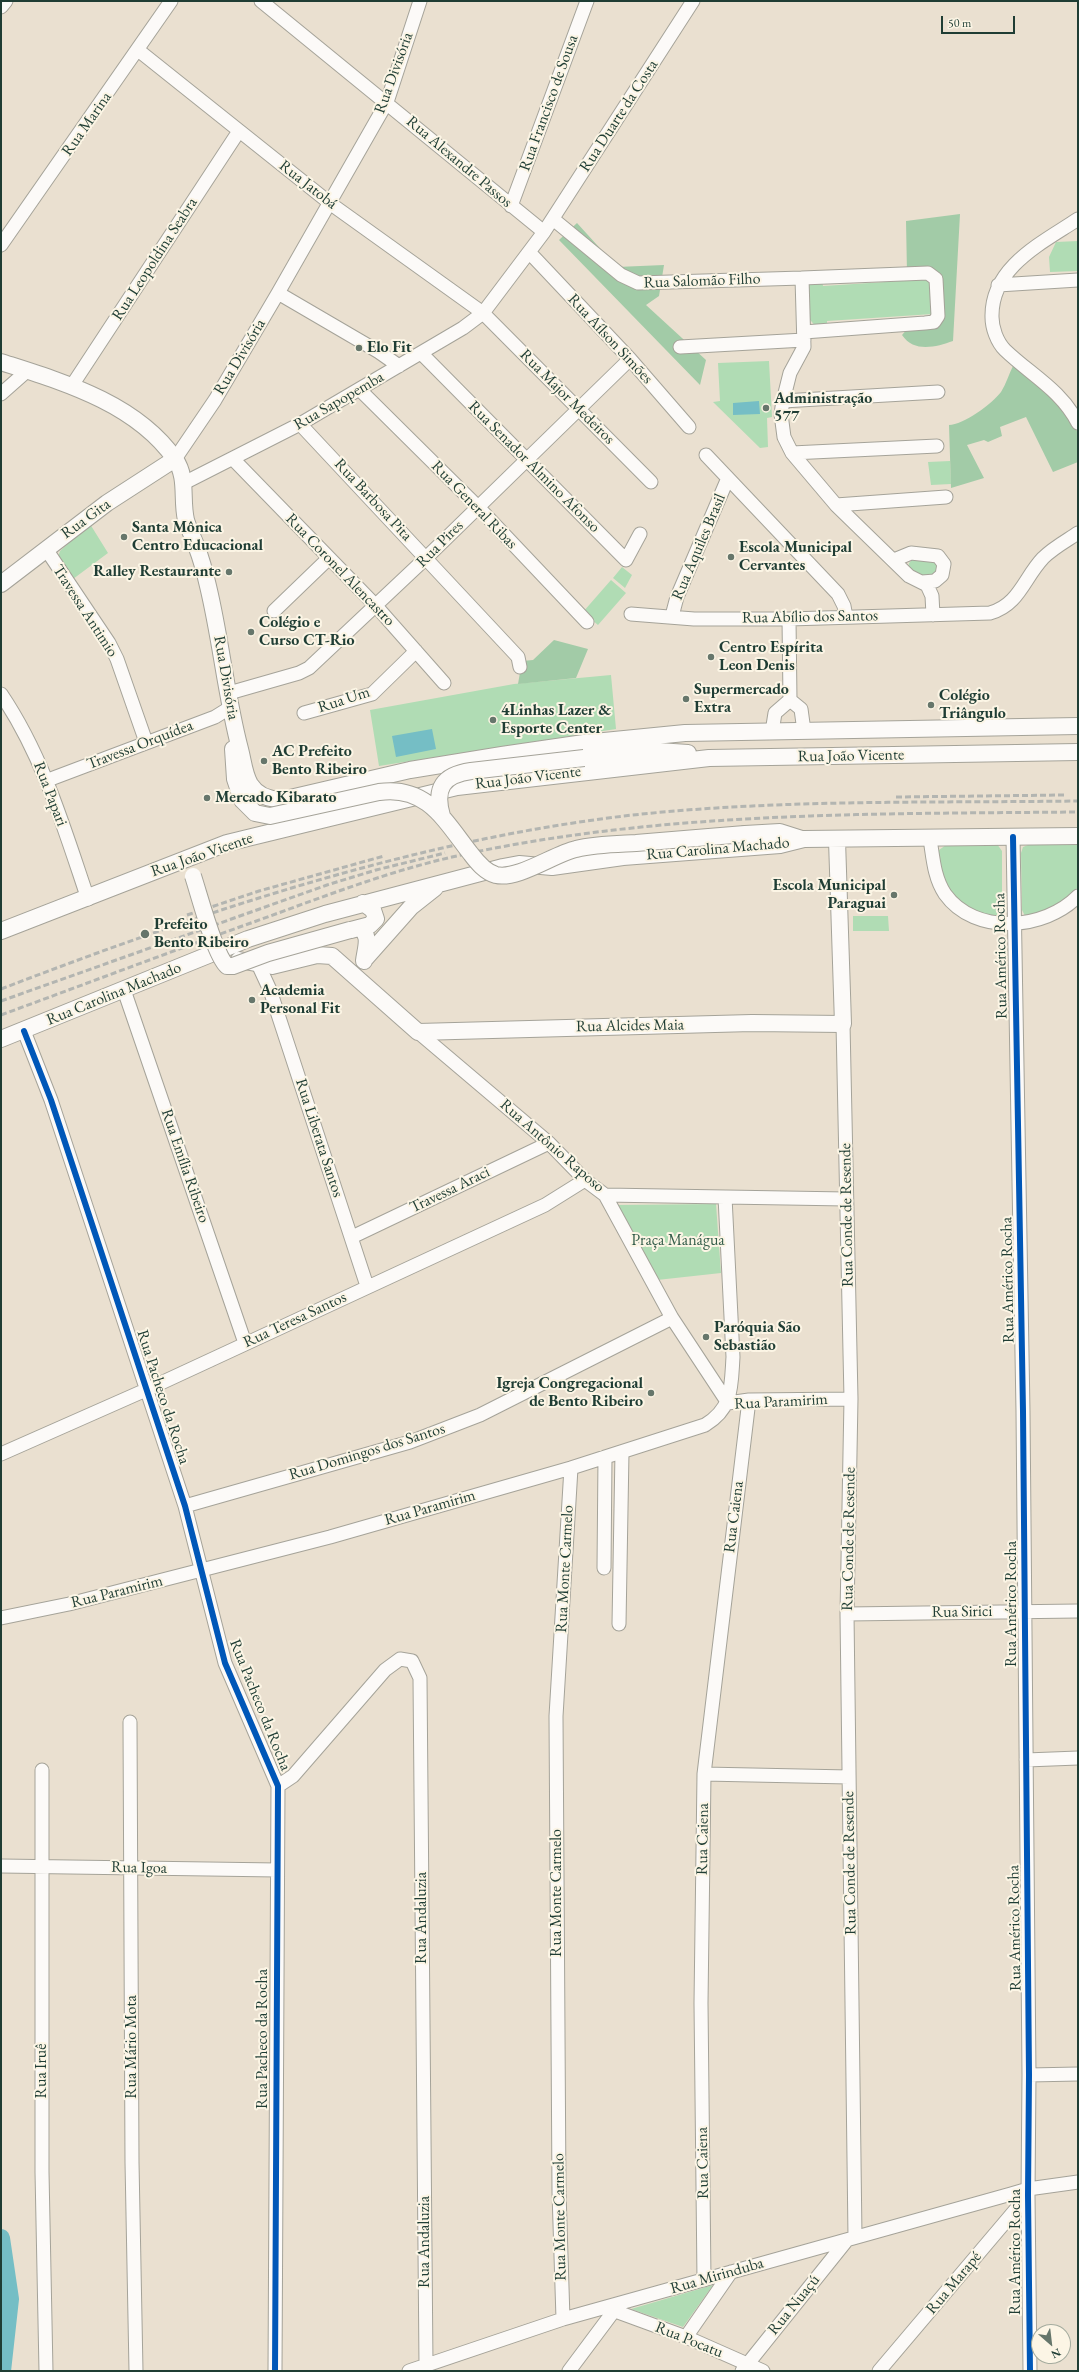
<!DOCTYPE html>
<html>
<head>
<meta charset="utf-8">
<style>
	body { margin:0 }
	#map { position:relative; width:1079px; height:2372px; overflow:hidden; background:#eae0d0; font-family:"EB Garamond",serif }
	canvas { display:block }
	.frame { position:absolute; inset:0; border:2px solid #1f3d34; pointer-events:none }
	.north { position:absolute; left:1031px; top:2324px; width:40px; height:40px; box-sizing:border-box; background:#fcf5e5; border:1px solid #a4ab9e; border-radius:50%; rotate:152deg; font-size:11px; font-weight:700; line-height:16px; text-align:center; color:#1f3d34 }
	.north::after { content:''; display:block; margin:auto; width:14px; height:18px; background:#66766b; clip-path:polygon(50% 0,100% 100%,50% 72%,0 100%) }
	.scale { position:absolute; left:941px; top:16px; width:74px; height:18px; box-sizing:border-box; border:2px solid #1f3d34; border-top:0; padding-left:5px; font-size:12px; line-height:14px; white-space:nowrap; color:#1f3d34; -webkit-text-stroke:3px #fcf5e5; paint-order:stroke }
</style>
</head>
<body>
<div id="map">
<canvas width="1079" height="2372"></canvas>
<div class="frame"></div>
<div class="north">N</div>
<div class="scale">50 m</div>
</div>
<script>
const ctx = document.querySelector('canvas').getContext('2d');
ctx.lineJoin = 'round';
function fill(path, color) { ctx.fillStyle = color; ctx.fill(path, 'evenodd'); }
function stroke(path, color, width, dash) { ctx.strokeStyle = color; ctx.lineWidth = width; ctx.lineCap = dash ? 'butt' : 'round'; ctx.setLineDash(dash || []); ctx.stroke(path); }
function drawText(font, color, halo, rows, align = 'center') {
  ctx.font = font + ' "EB Garamond",serif'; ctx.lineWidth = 4; ctx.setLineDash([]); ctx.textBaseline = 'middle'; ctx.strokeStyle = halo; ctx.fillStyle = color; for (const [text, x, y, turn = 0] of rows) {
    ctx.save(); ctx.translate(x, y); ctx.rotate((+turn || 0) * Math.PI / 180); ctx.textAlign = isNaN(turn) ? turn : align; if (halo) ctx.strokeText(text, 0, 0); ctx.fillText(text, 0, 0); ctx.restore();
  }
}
const green = new Path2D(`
	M1078 241V271L1050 272 1049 257 1056 242Z
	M931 279 933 314 827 321V327H816L807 316V285L822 280 823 286Z
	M769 361 772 417 767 418 768 447 760 448 713 402 720 401 718 363Z
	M950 461 951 484 931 485 928 462Z
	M90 524 108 553 73 579 58 557 60 551Z
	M913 559 938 561V574L919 577 908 569 909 563Z
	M622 567 632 575 625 588 613 578Z
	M611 580 626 593 598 625 583 612Z
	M611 675 616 729 379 766 370 710 514 684Z
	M1078 843V886C1069 906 1045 914 1025 916L1022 910 1021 853 1023 847 1028 845Z
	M997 844 1002 851V911L997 915C964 919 936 882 939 850L946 845Z
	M853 916H888L889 931H853Z
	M716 1204 721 1273 657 1280 618 1205Z
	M713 2285 683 2327 631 2309Z`);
const forest = new Path2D(`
	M960 214 953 341C936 347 914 353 902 335L910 326 937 324 936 279 907 273 906 221Z
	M577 223 617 267 664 265 659 296 646 305 706 360 700 385 559 240Z
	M1013 366C1031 380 1074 412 1078 435 1079 443 1078 454 1078 462L1053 472 1026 417 1000 427 1002 436 988 442 984 440 967 445 984 478 951 488 949 425C963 425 992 404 1001 392 1006 384 1009 374 1013 366Z
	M554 640 588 649 576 678 518 684 522 661 533 660Z`);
const water = new Path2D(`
	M759 401 760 414 733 415V403Z
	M432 729 436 749 396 757 392 736Z`);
const river = new Path2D(`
	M1 2238 10 2299 2 2371`);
const minor = new Path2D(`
	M261 1 544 232
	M1 7 6 1
	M138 50 331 204 483 313 651 482
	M511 206 587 1
	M553 219 621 275 638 283 802 278 804 347 790 373 783 401 781 414 784 437 792 453 836 505 909 576 927 585 932 596 933 615
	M1078 219C1042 243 991 267 992 317 992 328 997 342 1005 350 1031 375 1061 390 1078 423
	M1 245 171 1
	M529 252 630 359 689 427
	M802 278 928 273 936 279 938 316 934 322 925 323 804 332
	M998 285 1078 280
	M278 293 379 352 399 366
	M680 347 804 340
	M421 353 626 560 640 534
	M71 387 239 131
	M360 390 478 507 587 622
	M1 394 27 371
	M783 401 938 392
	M300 424 518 657 520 667
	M792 453 937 446
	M706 455 838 594 844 606 846 617
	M175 459 215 400 278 293 387 102 420 1
	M233 459 376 606 444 683
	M184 483 300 424 463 328 483 313 544 232 693 1
	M836 505 946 497
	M46 549 109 643 117 659 146 742
	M894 560 911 553 938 556 944 564 942 575 935 581 922 582
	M274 611 329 558
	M631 614 694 619H789L990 613C1019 605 1024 578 1043 558 1053 548 1066 541 1078 533
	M672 616 677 597 728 478
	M789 619 790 700
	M229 693 299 673 309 668 427 557 630 359
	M1 694C43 756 64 828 88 899
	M790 700 801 709 804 731
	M304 713 372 694 416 651
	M772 732 775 713 790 700
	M48 780 215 717 231 707
	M1013 837 1023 1411 1029 2075 1028 2195 1030 2371
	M930 839C933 857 934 878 945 894 975 936 1045 930 1078 896
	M258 964 270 990 367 1286
	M124 990 245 1343
	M843 1024 851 1399 847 1614 855 2237
	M24 1031 51 1100 185 1506 225 1663 278 1786 275 2371
	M418 1032 549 1143 585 1180 605 1195 846 1199
	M605 1195 672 1318 728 1403
	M352 1237 549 1143
	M728 1403 749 1400 851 1399
	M1 1454 148 1389 545 1205 585 1180
	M185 1506 410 1442 480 1415 672 1318
	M604 1568 605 1457
	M847 1614 1078 1611
	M1 1618 69 1604 330 1537 571 1468 705 1425C733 1408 731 1387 733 1357L725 1197
	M619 1624 622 1452
	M130 1722 132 2162 136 2371
	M1026 1760 1078 1758
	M42 1770V2172L46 2371
	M704 1774 849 1777
	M278 1786 293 1776 385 1670 400 1659 412 1661 420 1678 426 2365
	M1 1866 277 1870
	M1029 2075 1078 2074
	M704 2280 701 2003 704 1774 749 1400
	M615 2311 686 2337 763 2371
	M563 2319 559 2192 556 1716 571 1468
	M686 2337 731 2272
	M409 2371 563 2319 1011 2194 1028 2189 1078 2182
	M569 2371 619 2304
	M742 2371 847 2240
	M879 2371 1028 2195`);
const major = new Path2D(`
	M1 362C63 382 136 403 175 459 188 478 181 499 186 520 189 530 194 539 197 548 202 561 205 573 208 586 221 640 226 696 240 749 243 760 244 774 250 784 259 798 275 801 290 798L410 770 502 755 584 743 685 733 1078 726
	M1 584 107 503 175 459
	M233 749 235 779 242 800
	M584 758 658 751 688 753
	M745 834 780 832 802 839
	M359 928C372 934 365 950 364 961
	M351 930 370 925 376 919 373 910 363 903
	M1 931 227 843 457 787 709 758 1078 752
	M239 960 272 966 317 955 332 956 418 1032 752 1023 843 1024 837 840
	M364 960 411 907 435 888
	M1 1039 248 939 325 914 503 867 519 864 552 867 623 857 780 845 804 839 1078 836`);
const rail = new Path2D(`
	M896 797 1064 795
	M187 915 259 891 384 856
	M1 989C202 912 409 842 624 816 774 799 927 803 1078 801
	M1 1001 327 885 376 870 445 853
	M1 1015C88 983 175 950 262 919 325 896 387 872 452 857 657 811 869 814 1078 812`);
const majorBridge = new Path2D(`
	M242 800 255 813 270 816 379 792C427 785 445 821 471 854 477 862 485 872 496 875 518 880 554 854 576 849 595 844 616 844 636 843 672 840 709 837 745 834
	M442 816C434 788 443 775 471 771L584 758
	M193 876C199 894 215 956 227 966H233L268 953 350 930`);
const cycleway = new Path2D(`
	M1013 837 1023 1411 1029 2075 1028 2195 1030 2371
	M24 1031 51 1100 185 1506 225 1663 278 1786 275 2371`);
const markers = [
	[359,348,4,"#66766b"],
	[766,408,4,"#66766b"],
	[124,537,4,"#66766b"],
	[731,557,4,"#66766b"],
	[229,572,4,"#66766b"],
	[251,632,4,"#66766b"],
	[711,657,4,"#66766b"],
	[686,699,4,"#66766b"],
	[931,705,4,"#66766b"],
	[493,720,4,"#66766b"],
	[264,761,4,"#66766b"],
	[207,798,4,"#66766b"],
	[894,895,4,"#66766b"],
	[145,934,5,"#66766b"],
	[252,1000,4,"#66766b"],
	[706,1337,4,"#66766b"],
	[651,1393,4,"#66766b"]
];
const streetNames = [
	["Rua Divisória",394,73,-70],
	["Rua Francisco de Sousa",549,103,-70],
	["Rua Duarte da Costa",619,116,-57],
	["Rua Marina",87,124,-55],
	["Rua Alexandre Passos",459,162,40],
	["Rua Jatobá",308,185,38],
	["Rua Leopoldina Seabra",155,259,-57],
	["Rua Salomão Filho",702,281,-2],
	["Rua Aílson Simões",610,339,47],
	["Rua Divisória",240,357,-59],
	["Rua Major Medeiros",567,397,45],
	["Rua Sapopemba",339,401,-30],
	["Rua Senador Almino Afonso",534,467,45],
	["Rua Barbosa Pita",373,500,47],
	["Rua General Ribas",474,505,46],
	["Rua Gita",86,519,-36],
	["Rua Pires",440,544,-45],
	["Rua Aquiles Brasil",699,547,-67],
	["Rua Coronel Alencastro",340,570,46],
	["Travessa Antimio",85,611,57],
	["Rua Abílio dos Santos",810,617,-1],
	["Rua Divisória",226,678,80],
	["Rua Um",344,700,-18],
	["Travessa Orquídea",140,745,-21],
	["Rua João Vicente",851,756,-1],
	["Rua João Vicente",528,778,-7],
	["Rua Papari",50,794,69],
	["Rua Carolina Machado",718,849,-5],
	["Rua João Vicente",202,855,-19],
	["Rua Américo Rocha",1001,956,-91],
	["Rua Carolina Machado",114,994,-22],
	["Rua Alcides Maia",630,1026,-1],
	["Rua Liberata Santos",319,1138,72],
	["Rua Antônio Raposo",552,1146,41],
	["Rua Emília Ribeiro",185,1166,71],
	["Travessa Araci",450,1190,-26],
	["Rua Conde de Resende",847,1215,-91],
	["Rua Américo Rocha",1008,1280,-91],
	["Rua Teresa Santos",295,1320,-25],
	["Rua Pacheco da Rocha",163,1397,72],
	["Rua Paramirim",781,1402,-3],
	["Rua Domingos dos Santos",367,1452,-17],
	["Rua Paramirim",430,1508,-16],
	["Rua Caiena",734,1517,-83],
	["Rua Conde de Resende",849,1539,-89],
	["Rua Monte Carmelo",565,1569,-87],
	["Rua Paramirim",117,1592,-14],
	["Rua Américo Rocha",1012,1604,-90],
	["Rua Sirici",962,1612,-1],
	["Rua Pacheco da Rocha",260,1705,68],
	["Rua Caiena",703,1839,-89],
	["Rua Conde de Resende",850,1863,-91],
	["Rua Igoa",139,1868,1],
	["Rua Monte Carmelo",557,1893,-90],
	["Rua Andaluzia",422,1918,-90],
	["Rua Américo Rocha",1015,1928,-91],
	["Rua Pacheco da Rocha",263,2039,-90],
	["Rua Mário Mota",132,2047,-90],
	["Rua Iruê",42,2071,-90],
	["Rua Caiena",703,2163,-91],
	["Rua Monte Carmelo",560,2217,-91],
	["Rua Andaluzia",425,2242,-90],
	["Rua Américo Rocha",1016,2252,-90],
	["Rua Mirinduba",717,2276,-16],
	["Rua Marapé",954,2283,-50],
	["Rua Nuaçú",794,2305,-51],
	["Rua Pocatu",689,2340,22]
];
const poiNames = [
	["Elo Fit",367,348],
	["Administração",774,399],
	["577",774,417],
	["Santa Mônica",132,528],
	["Centro Educacional",132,546],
	["Escola Municipal",739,548],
	["Cervantes",739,566],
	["Ralley Restaurante",221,572,"right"],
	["Colégio e",259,623],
	["Curso CT-Rio",259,641],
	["Centro Espírita",719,648],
	["Leon Denis",719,666],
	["Supermercado",694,690],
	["Extra",694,708],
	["Colégio",939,696],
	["Triângulo",939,714],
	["4Linhas Lazer &",501,711],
	["Esporte Center",501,729],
	["AC Prefeito",272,752],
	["Bento Ribeiro",272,770],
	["Mercado Kibarato",215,798],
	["Escola Municipal",886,886,"right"],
	["Paraguai",886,904,"right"],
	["Prefeito",154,925],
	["Bento Ribeiro",154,943],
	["Academia",260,991],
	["Personal Fit",260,1009],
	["Paróquia São",714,1328],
	["Sebastião",714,1346],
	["Igreja Congregacional",643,1384,"right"],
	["de Bento Ribeiro",643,1402,"right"]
];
const parkNames = [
	["Praça Manágua",678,1241]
];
fill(green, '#b0dcb4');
fill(forest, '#a2cba7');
fill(water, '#75bec5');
stroke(river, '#75bec5', 18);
stroke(minor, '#a5a399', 15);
stroke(major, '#a5a399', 18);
stroke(minor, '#fcfaf8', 13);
stroke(major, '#fcfaf8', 16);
stroke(rail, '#b3b5b1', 3, [6, 3]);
stroke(majorBridge, '#a5a399', 18, []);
stroke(majorBridge, '#fcfaf8', 16);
stroke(cycleway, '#0057b8', 6);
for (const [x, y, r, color] of markers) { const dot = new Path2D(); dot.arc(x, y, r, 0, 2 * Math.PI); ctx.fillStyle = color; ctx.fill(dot); stroke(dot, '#fcf5e5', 1.5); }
drawText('16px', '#1f3d34', '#fcf5e5', streetNames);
drawText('bold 16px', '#1f3d34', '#fcf5e5', poiNames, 'left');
drawText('16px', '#325c49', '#fcf5e5', parkNames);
</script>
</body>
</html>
